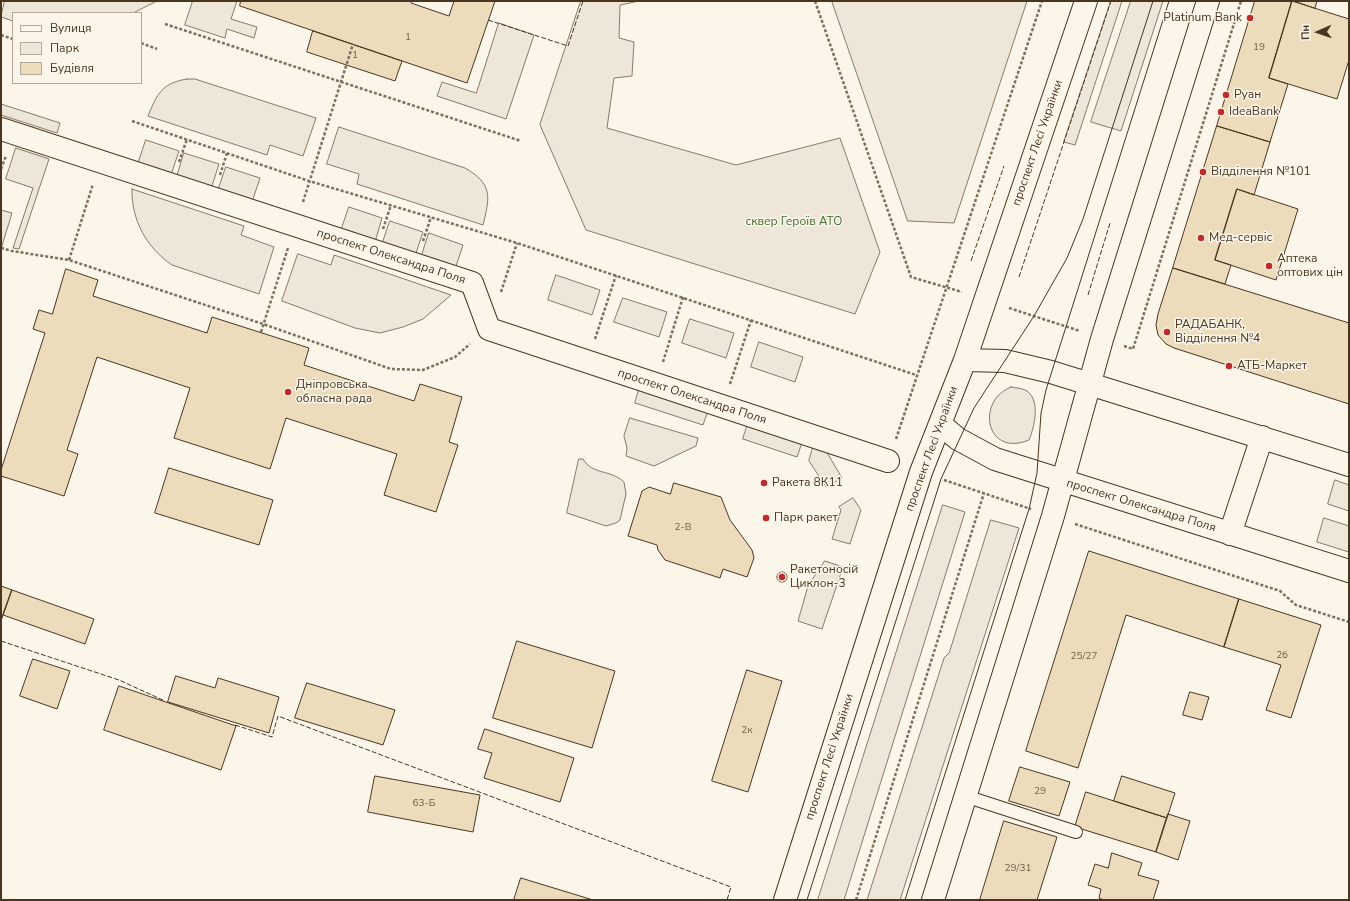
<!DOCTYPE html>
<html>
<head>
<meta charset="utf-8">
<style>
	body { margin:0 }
	#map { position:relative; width:1350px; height:901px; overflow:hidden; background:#fbf6e9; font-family:"Nunito Sans",sans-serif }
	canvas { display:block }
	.frame { position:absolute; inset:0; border:2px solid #4a3520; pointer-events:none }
	.legend { position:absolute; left:12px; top:12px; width:130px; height:72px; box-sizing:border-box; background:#fbf6e9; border:1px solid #b4a999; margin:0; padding:5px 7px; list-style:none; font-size:12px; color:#4a3520 }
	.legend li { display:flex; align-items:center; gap:8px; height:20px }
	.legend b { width:20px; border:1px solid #b4a999 }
	.north { position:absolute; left:1298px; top:12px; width:40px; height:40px; -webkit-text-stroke:3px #fbf6e9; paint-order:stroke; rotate:268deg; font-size:11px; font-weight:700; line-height:16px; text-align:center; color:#4a3520 }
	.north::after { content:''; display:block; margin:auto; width:14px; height:18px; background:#4a3520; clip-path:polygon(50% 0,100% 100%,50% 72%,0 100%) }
</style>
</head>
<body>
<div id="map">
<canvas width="1350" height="901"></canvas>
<div class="frame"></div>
<ul class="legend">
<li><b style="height:5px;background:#fbf6e9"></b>Вулиця</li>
<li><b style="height:11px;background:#ede6d9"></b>Парк</li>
<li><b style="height:11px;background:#ecdcbc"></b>Будівля</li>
</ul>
<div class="north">Пн</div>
</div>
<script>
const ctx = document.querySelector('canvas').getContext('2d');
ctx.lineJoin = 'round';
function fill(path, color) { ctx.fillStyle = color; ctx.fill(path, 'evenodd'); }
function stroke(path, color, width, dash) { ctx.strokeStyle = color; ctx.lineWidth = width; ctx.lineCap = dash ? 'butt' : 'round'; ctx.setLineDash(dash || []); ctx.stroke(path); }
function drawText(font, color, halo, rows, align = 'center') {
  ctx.font = font + ' "Nunito Sans",sans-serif'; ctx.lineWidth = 3; ctx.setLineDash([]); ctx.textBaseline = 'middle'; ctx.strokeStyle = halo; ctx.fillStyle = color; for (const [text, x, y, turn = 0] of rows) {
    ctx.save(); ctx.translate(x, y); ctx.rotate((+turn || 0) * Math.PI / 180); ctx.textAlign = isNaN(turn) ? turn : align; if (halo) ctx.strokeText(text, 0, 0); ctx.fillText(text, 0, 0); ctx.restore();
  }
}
const green = new Path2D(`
	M5 1H157L133 13H13V21L1 17Z
	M193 1H237L231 19 257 27 254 38 227 29 225 38 185 25Z
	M581 1H639L620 5 619 38 634 42 632 76 614 78 607 128 736 165 840 138 880 252 855 314 586 230 540 125Z
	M832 1H1027L954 223 908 221Z
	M1111 1H1122L1075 145 1064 142Z
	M1131 1H1163L1121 131 1091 122Z
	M499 23 534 35 506 119 437 96 442 82 476 93Z
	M187 79H195L316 118 303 156 270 145 267 155 148 116C157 94 162 83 187 79Z
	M1 104 60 123 57 133 1 115Z
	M339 127 465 168C493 184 490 197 483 225L357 184 359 174 327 164Z
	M146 140 179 151 171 175 138 164Z
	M16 148 49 159 19 249 13 248 33 188 6 179Z
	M184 153 219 164 211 189 177 177Z
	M226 167 260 178 252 202 218 191Z
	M132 189 244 226 241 235 274 247 259 294 172 265C147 248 131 220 132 189Z
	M349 207 382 218 375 242 341 231Z
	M390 221 423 232 415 256 382 245Z
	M429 233 463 245 455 269 421 258Z
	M298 254 331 265 334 255 451 295 423 319 403 327 380 333 355 328 282 301Z
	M556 275 600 290 592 315 548 300Z
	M623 298 667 312 659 337 614 322Z
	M690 319 734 333 726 358 682 343Z
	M759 342 803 357 795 382 751 367Z
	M640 386 709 408 703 425 635 403Z
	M1011 387C1016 388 1022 388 1027 391 1041 401 1034 428 1029 440 986 458 975 401 1011 387Z
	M630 418 698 438 696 446 654 466 626 456 627 448 624 436Z
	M749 420 804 437 797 457 743 439Z
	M814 444H822L842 478 826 487 809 461Z
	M579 459H583C592 475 610 469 624 482L626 494 620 520 616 523 606 526 567 513Z
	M1335 480 1349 485V511L1328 504Z
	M853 498 861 510 850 544 832 539 841 510 839 507Z
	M943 505 965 512 844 900H818Z
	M1324 518 1349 526V552L1317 542Z
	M991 520 1019 528 900 900H867L944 658 949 653Z
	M825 561 843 567 822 629 798 621 808 586Z`);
const parking = new Path2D(`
	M1 210 12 213 1 249Z`);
const building = new Path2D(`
	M241 1H412L411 3 449 16 454 1H495L467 83 240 6Z
	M1255 1H1292L1269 78 1288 84 1270 142 1217 126Z
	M1292 1 1349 19V60L1337 99 1269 78Z
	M1294 1H1317L1315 8Z
	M313 31 402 61 395 81 307 52Z
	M1217 126 1270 142 1254 195 1237 189 1215 260 1231 265 1225 284 1173 268Z
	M1237 189 1298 209 1276 280 1215 260Z
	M1173 268 1349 323V404L1174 348 1166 344 1158 335 1156 325 1158 314Z
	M66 269 98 280 93 296 207 333 212 317 309 348 304 365 414 401 420 384 462 397 449 442 458 445 436 512 384 495 397 454 286 418 270 469 174 438 190 388 97 357 67 450 78 454 64 496 1 476V470L45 333 33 329 39 310 52 314Z
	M169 468 273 500 259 545 155 513Z
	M674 483 721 497 730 520 752 550 754 558 747 577 723 569 720 578 665 560 658 550 657 545 628 536 642 491 649 487 670 494Z
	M1089 551 1239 599 1224 647 1126 615 1078 768 1026 751Z
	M777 577a5 5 0 1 1 10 0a5 5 0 1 1-10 0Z
	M1 586 12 590 1 621Z
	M12 590 94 619 85 644 3 615Z
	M1239 599 1321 625 1291 718 1266 710 1281 665 1224 647Z
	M517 641 615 671 592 748 493 718Z
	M33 659 70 671 57 709 20 696Z
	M747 670 782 681 748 792 712 781Z
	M176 676 215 688 218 678 279 697 269 733 168 702Z
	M307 683 395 710 383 745 295 718Z
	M119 686 236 726 221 770 104 730Z
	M1190 692 1209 697 1202 720 1183 715Z
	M485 729 574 758 560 802 484 778 492 753 478 749Z
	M1020 767 1070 782 1059 816 1009 801Z
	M375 776 480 795 473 832 368 812Z
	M1122 776 1175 793 1167 818 1114 801Z
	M1086 792 1167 818 1156 852 1075 827Z
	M1168 814 1190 821 1178 860 1156 852Z
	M1004 821 1057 837 1037 900H980Z
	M1112 853 1142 863 1138 875 1159 881 1153 900H1104L1099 898 1101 889 1088 885 1095 864 1108 868Z
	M521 878 593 900H514Z`);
const path = new Path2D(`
	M815 1 911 277 962 292
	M165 24 521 141
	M1 35 13 39
	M141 43 157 49
	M132 121 309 181 517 243 916 375
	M179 162 187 139
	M1 169 6 156
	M220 175 227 153
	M303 202 353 44
	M383 229 391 205
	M423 241 431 217
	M1 248 12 251 69 260 263 324 391 369 423 370 455 357 470 344
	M69 260 93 184
	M501 292 517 243
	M1009 308 1080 331
	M261 332 288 248
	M595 339 616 275
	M1124 346 1133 349 1241 1
	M663 362 683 297
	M730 384 751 320
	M896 439 1042 1
	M944 480 1031 509
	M1075 524 1280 591 1296 605 1349 622
	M856 900 984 493`);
const lane = new Path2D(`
	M965 796 1076 832`);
const street = new Path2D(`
	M1 129 472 283 489 329 888 461`);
const primary = new Path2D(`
	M965 360 1005 361 1051 372 1349 465
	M940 424 958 439 995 459 1349 571
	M1230 534 1262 437
	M785 900 921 472 965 360 1086 1
	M933 900 1053 516 1102 339 1208 1`);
const tram = new Path2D(`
	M807 900 941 479 974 408 1034 316 1067 258 1083 219 1153 1
	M905 900 1029 509 1037 473 1041 413 1046 390 1169 1`);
const fence = new Path2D(`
	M488 20 568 46 583 1
	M971 261 1004 166
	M1019 277 1111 1
	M1088 295 1110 223
	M1 641 119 680 165 701
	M235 725 272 737 278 716 731 887 727 900`);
const markers = [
	[1250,18,4,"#c62828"],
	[1226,95,4,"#c62828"],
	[1221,112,4,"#c62828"],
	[1203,172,4,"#c62828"],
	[1201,238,4,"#c62828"],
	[1269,266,4,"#c62828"],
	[1167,332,4,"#c62828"],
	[1229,366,4,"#c62828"],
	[288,392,4,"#c62828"],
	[764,483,4,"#c62828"],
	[766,518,4,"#c62828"],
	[782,577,4,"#c62828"]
];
const numberNames = [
	["1",408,38],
	["19",1259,48],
	["1",355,56],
	["2-В",683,528],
	["2б",1282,656],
	["25/27",1084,657],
	["2к",747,731],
	["29",1040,792],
	["63-Б",424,804],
	["29/31",1018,869]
];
const poiNames = [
	["Platinum Bank",1242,18,"right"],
	["Руан",1234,95],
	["IdeaBank",1229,112],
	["Відділення №101",1211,172],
	["Мед-сервіс",1209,238],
	["Аптека",1277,259],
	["оптових цін",1277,273],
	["РАДАБАНК,",1175,325],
	["Відділення №4",1175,339],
	["АТБ-Маркет",1237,366],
	["Дніпровська",296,385],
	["обласна рада",296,399],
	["Ракета 8К11",772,483],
	["Парк ракет",774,518],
	["Ракетоносій",790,570],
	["Циклон-3",790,584]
];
const streetNames = [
	["проспект Лесі Українки",1038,143,-71],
	["проспект Олександра Поля",391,257,18],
	["проспект Олександра Поля",692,397,18],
	["проспект Лесі Українки",932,449,-70],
	["проспект Олександра Поля",1141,506,17],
	["проспект Лесі Українки",830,757,-72]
];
const parkNames = [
	["сквер Героїв АТО",794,222]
];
fill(green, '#ede6d9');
stroke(green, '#887966', 1);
fill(parking, '#ede7d9');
stroke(parking, '#887966', 1);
fill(building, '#ecdcbc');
stroke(building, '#4a3520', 1);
stroke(lane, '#4a3520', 14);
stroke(street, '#4a3520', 24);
stroke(primary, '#4a3520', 24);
stroke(path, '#7f6f5c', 2.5, [3, 2]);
stroke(lane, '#fbf6e9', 12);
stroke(street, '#fbf6e9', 22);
stroke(primary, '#fbf6e9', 22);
stroke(tram, '#4a3520', 1);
stroke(fence, '#4a3520', 1, [5, 2]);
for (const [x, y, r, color] of markers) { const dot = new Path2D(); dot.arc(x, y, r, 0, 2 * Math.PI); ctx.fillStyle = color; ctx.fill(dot); stroke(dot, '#fbf6e9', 1.5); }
drawText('10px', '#725f47', null, numberNames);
drawText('12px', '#4a3520', '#fbf6e9', poiNames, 'left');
drawText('12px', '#4a3520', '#fbf6e9', streetNames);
drawText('12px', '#436837', '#fbf6e9', parkNames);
</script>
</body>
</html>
